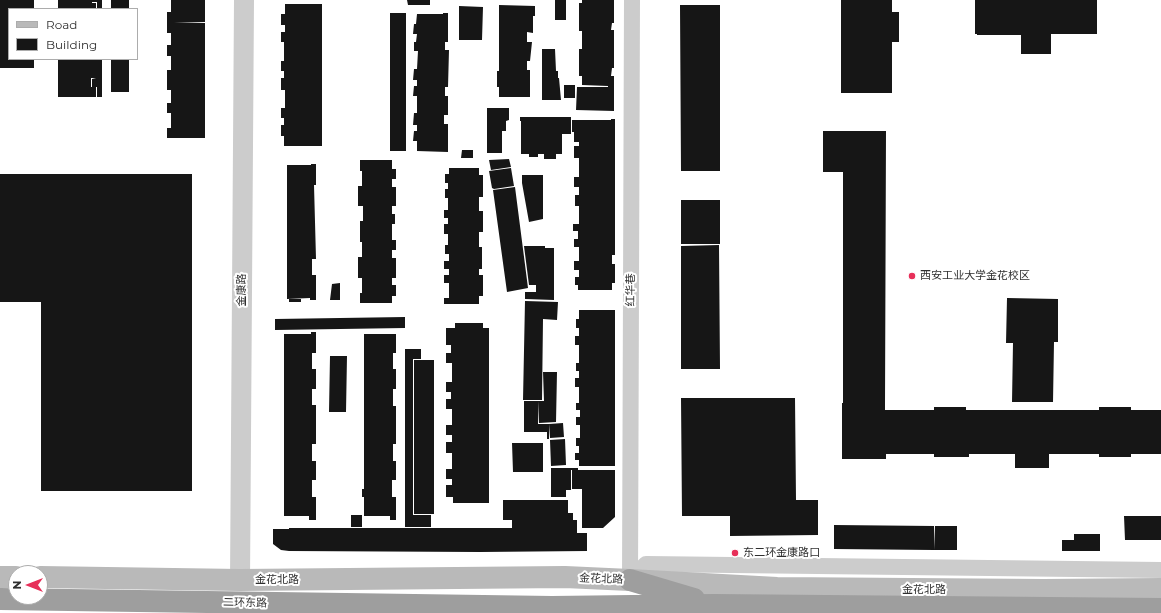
<!DOCTYPE html>
<html>
<head>
<meta charset="utf-8">
<style>
	body { margin:0 }
	#map { position:relative; width:1161px; height:613px; overflow:hidden; background:#fff; font-family:Montserrat,sans-serif }
	canvas { display:block }
	.legend { position:absolute; left:8px; top:8px; width:130px; height:52px; box-sizing:border-box; background:#fff; border:1px solid #acacac; margin:0; padding:5px 7px; list-style:none; font-size:12px; color:#2f2f2f }
	.legend li { display:flex; align-items:center; gap:8px; height:20px }
	.legend b { width:20px; border:1px solid #acacac }
	.north { position:absolute; left:8px; top:565px; width:40px; height:40px; box-sizing:border-box; background:#fff; border:1px solid #acacac; border-radius:50%; rotate:270deg; font-size:11px; font-weight:700; line-height:16px; text-align:center; color:#2f2f2f }
	.north::after { content:''; display:block; margin:auto; width:14px; height:18px; background:#e72f59; clip-path:polygon(50% 0,100% 100%,50% 72%,0 100%) }
</style>
</head>
<body>
<div id="map">
<canvas width="1161" height="613"></canvas>
<ul class="legend">
<li><b style="height:5px;background:#b9b9b9"></b>Road</li>
<li><b style="height:11px;background:#161616"></b>Building</li>
</ul>
<div class="north">N</div>
</div>
<script>
const ctx = document.querySelector('canvas').getContext('2d');
ctx.lineJoin = 'round';
function fill(path, color) { ctx.fillStyle = color; ctx.fill(path, 'evenodd'); }
function stroke(path, color, width, dash) { ctx.strokeStyle = color; ctx.lineWidth = width; ctx.lineCap = dash ? 'butt' : 'round'; ctx.setLineDash(dash || []); ctx.stroke(path); }
function drawText(font, color, halo, rows, align = 'center') {
  ctx.font = font + ' Montserrat,"Noto Sans SC",sans-serif'; ctx.lineWidth = 4; ctx.setLineDash([]); ctx.textBaseline = 'middle'; ctx.strokeStyle = halo; ctx.fillStyle = color; for (const [text, x, y, turn = 0] of rows) {
    ctx.save(); ctx.translate(x, y); ctx.rotate((+turn || 0) * Math.PI / 180); ctx.textAlign = isNaN(turn) ? turn : align; if (halo) ctx.strokeText(text, 0, 0); ctx.fillText(text, 0, 0); ctx.restore();
  }
}
const building = new Path2D(`
	M0 0H34V9H9V59H34V68H0Z
	M58 0H92V3H96V9H58Z
	M92 0H102V9H97V2H92Z
	M111 0H129V9H111Z
	M171 0H205V22H174L205 23V138H167V128H171V113H167V103H171V90H167V70H171V56H167V45H171V33H167V12H171Z
	M407 0H430V5H408Z
	M555 0H566V20H555Z
	M582 0H614V23H612L611 30H614V68H612L611 76H614V111L576 110 577 87H608V86L582 85V76H579V49H582V31H579V3H582Z
	M841 0H892V12H899V42H892V93H841Z
	M975 0H1097V34H1051V54H1021V35H977V34H975Z
	M285 4H322V146H284V136H281V125H284V118H281V108H285V90H281V78H284V71H281V61H284V42H281V32H285V25H281V14H285Z
	M499 5 535 6V16H533V33L527 32V42H532L530 61H527V70H530V97H499V87H497V71H499Z
	M680 5H720V171H681Z
	M459 6 483 7 482 40H459Z
	M390 13H406V151H390Z
	M443 13H448V42H445V50H449L448 87H445V96H448V115H444V124H448V152L417 151V141H413L414 131H417V125H413L414 113H417V96H413L414 86H417V80H413L414 69H417L418 51H414V42H416L417 34H413L414 24H416L417 14H443Z
	M542 49H555L556 71H558V78H559L561 100H542Z
	M58 59H102V97H97V87H92V79L96 78H91V87H96V97H58Z
	M111 59H129V92H111Z
	M564 85H575V98H564Z
	M487 108H509V120L506 121V131H502V153H487Z
	M520 117H571V134H562V154H556V159H544V154H538V157H529V154H521V121H520Z
	M611 119H615V255H612V264H615V283H612V290H578V285H575V277H579V270H574V261H579V247H574V239H578V231H573V224H579V206H575V195H579V187H574V177H579V158H574V146H579V142H574V132H572V120H611Z
	M823 131H886L885 403H843V172H823Z
	M462 150H473V158H461Z
	M509 159 511 167 491 170 489 160Z
	M360 160H392V169H396V179H392V187H396V206H392V214H395V224H392V240H396V250H392V258H396V278H392V285H396V296H392V303H360V293H362V278H358V257H362V242H360V221H363V206H358V186H362V171H360Z
	M311 164H316V185H314L316 259H312V275H316V300H310V298L287 299V165H311Z
	M449 168H479V175H483V197H479V211H483V232H479V247H482V269H479V275H483V296H479V304H444V298H449V283H444V275H449V269H444V261H449V254H445V245H448V234H444V224H448V218H444V210H448V198H445V189H448V183H445V174H449Z
	M511 168 514 186 494 189 492 188 489 171Z
	M0 174H192V491H41V302H0Z
	M522 175H543V219L529 222 522 183Z
	M515 187 528 288 507 292 493 190Z
	M681 200H720V244H681Z
	M719 245 720 369H681V246Z
	M524 246H545V248H554V300L525 299V292H536V285H529Z
	M340 283V300H330L332 284Z
	M1007 298 1058 299V342H1054L1053 402H1012L1013 343H1006Z
	M289 299H301V302H289Z
	M525 301 558 302 557 320 543 319 542 400H523Z
	M579 310H615V466H579V460H575V453H579V446H576V438H580V425H576V417H580V410H576V403H579V387H575V378H579V371H576V363H579V345H575V336H579V328H576V319H579Z
	M405 317V328L275 330V319Z
	M455 323H483V328H489V503H453V497H446V485H452V479H446V469H452V453H446V442H452V435H446V425H452V409H446V399H451V392H446V382H452V363H446V353H451V345H446V328H455Z
	M311 332H316V353H312V369H316V380H284V334H311Z
	M364 334H396V353H393V369H396V389H393V406H396V444H393V461H396V480H392V497H396V520H390V516H364V497H362V489H364Z
	M405 349H421V359H413V515H431V527H405Z
	M330 356H347L346 412H329Z
	M414 360H434V514H414Z
	M543 372H557L556 422 539 423V401H544Z
	M284 380H316V389H312V405H316V444H312V461H316V480H312V497H316V520H309V516H284Z
	M681 398H795L796 500H818V535L730 536V516H682Z
	M524 401H539L538 424H549V439H547V432H524Z
	M842 403H885V410H934V407H966V410H1099V407H1131V410H1161V454H1131V457H1099V454H1049V468H1015V454H969V457H934V454H886V459H842Z
	M563 423 564 437 550 438 549 424Z
	M565 439 566 465 551 466 550 440Z
	M512 443H543V472H513Z
	M551 468H578V470H571V490H566V497H551Z
	M572 470H615V517L603 528H582V489H572Z
	M503 500H568V513H573V520H577V533H587V551L480 552 289 551V528H512V520H503Z
	M351 515H362V527H351Z
	M1124 516H1161V540H1125Z
	M834 525 934 526V550L834 549Z
	M935 526H957V550H934Z
	M273 529H289V551L281 550 273 544Z
	M1074 534H1100V551H1062V540H1074Z`);
const minor = new Path2D(`
	M630 580 632 0
	M630 580 646 564 1161 570`);
const tertiary = new Path2D(`
	M240 580 244 0`);
const secondary = new Path2D(`
	M0 577H16
	M40 577 240 580 565 577 630 580 777 588 1044 590 1161 589`);
const trunk = new Path2D(`
	M630 580 694 599
	M0 599 552 607 714 605 1161 609`);
const markers = [
	[912,276,4,"#e72f59"],
	[735,553,4,"#e72f59"]
];
const poiNames = [
	["西安工业大学金花校区",920,276],
	["东二环金康路口",743,553]
];
const streetNames = [
	["金康路",242,290,-90],
	["红华巷",631,290,-90],
	["金花北路",601,579,2],
	["金花北路",277,580],
	["金花北路",924,590],
	["二环东路",245,603,1]
];
fill(building, '#161616');
stroke(minor, '#ccc', 16);
stroke(tertiary, '#ccc', 20);
stroke(secondary, '#b9b9b9', 22);
stroke(trunk, '#9e9e9e', 22);
for (const [x, y, r, color] of markers) { const dot = new Path2D(); dot.arc(x, y, r, 0, 2 * Math.PI); ctx.fillStyle = color; ctx.fill(dot); stroke(dot, '#fff', 1.5); }
drawText('11px', '#2f2f2f', '#fff', poiNames, 'left');
drawText('11px', '#2f2f2f', '#fff', streetNames);
</script>
</body>
</html>
